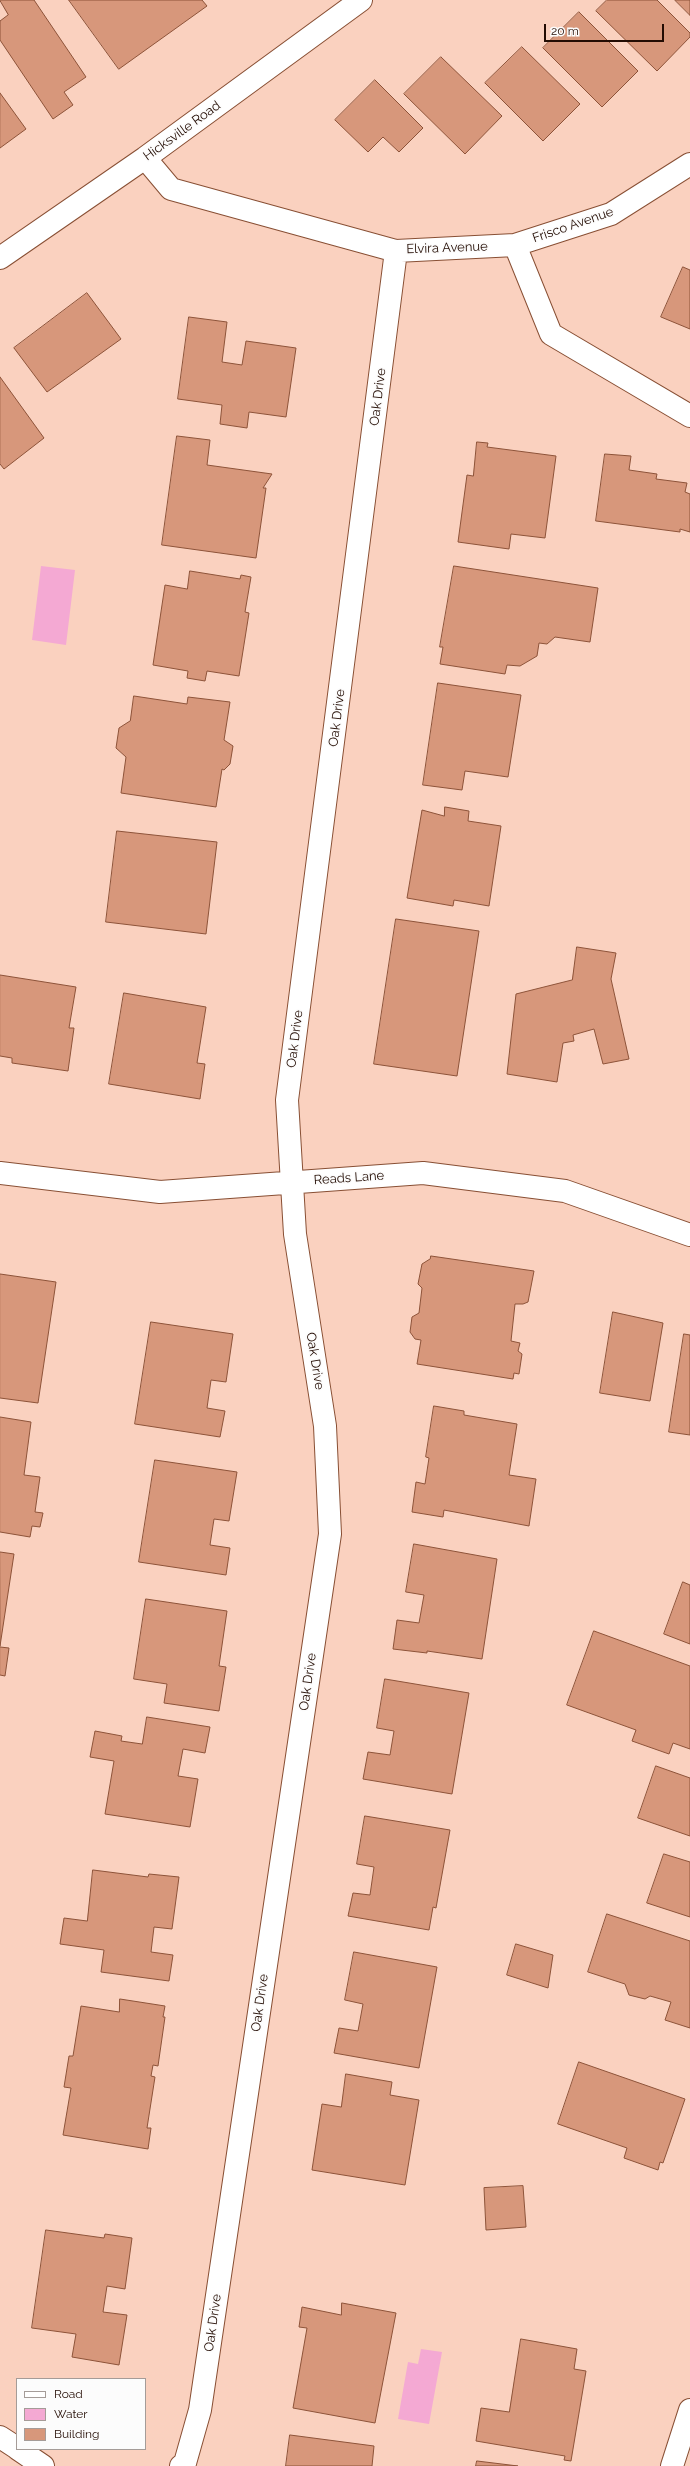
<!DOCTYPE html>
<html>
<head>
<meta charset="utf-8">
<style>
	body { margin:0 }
	#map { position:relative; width:690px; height:2466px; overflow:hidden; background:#fad1bf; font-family:Raleway,sans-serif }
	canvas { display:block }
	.legend { position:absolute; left:16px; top:2378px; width:130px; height:72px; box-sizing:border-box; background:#fcfcfc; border:1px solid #a59c98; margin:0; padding:5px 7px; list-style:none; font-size:12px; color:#230c03 }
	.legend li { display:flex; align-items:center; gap:8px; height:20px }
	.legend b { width:20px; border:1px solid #a59c98 }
	.scale { position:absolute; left:544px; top:24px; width:120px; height:18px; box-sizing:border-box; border:2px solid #230c03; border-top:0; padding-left:5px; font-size:12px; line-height:14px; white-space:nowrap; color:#230c03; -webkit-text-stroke:3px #fcfcfc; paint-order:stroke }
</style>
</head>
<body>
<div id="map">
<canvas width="690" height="2466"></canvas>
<ul class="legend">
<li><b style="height:5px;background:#fff"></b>Road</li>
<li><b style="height:11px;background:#f4a9d3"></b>Water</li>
<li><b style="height:11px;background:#d7977b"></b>Building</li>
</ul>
<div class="scale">20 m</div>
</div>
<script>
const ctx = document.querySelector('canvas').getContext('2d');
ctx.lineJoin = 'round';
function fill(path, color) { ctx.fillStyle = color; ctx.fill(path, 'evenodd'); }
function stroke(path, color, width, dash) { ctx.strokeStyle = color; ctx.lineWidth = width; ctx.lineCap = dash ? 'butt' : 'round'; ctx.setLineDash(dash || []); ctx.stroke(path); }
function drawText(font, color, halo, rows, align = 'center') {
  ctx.font = font + ' Raleway,sans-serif'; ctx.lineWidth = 3; ctx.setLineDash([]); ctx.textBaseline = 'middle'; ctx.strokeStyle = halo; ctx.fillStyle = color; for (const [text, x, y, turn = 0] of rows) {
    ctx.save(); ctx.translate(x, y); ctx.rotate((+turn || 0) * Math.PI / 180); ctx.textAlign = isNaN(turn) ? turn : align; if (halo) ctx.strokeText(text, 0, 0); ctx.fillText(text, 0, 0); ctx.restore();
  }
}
const water = new Path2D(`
	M41 566 75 570 66 645 32 640Z
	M421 2349 442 2352 429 2424 398 2419 408 2362 418 2364Z`);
const building = new Path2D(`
	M0 0H34L86 77 64 92 73 105 53 119 0 40V21L8 15Z
	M69 0H202L207 6 119 69Z
	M607 0H657L690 33V37L657 71 596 11Z
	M675 0H690V15Z
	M579 12 638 71 602 107 543 48Z
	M522 47 580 104 543 141 485 83Z
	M441 57 502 116 465 154 404 94Z
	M375 80 423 128 399 152 383 137 368 152 335 120Z
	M0 93 26 129 0 148Z
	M683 267 690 270V329L661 317Z
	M87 293 121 339 47 392 14 348Z
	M189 317 227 322 222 362 242 365 246 341 296 348 286 417 249 412 247 428 220 424 222 405 178 399Z
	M0 377 44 438 4 469 0 464Z
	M177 436 210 440 207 465 272 474 263 488H266L256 558 162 545Z
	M477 442 488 443 487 447 556 456 545 538 511 534 509 549 458 542 467 475 473 476Z
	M605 454 631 456 629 470 657 474 656 479 687 483 685 492 690 494V532L680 529V532L596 521Z
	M454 566 598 588 590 642 555 637 547 644 539 643 537 656 520 666 507 665 505 674 440 664 443 647H440Z
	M190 571 240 579 241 575 251 577 245 612 249 613 239 676 207 671 205 681 187 678 188 671 153 665 165 585 187 589Z
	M438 683 521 695 508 777 465 771 462 790 423 785Z
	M134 696 187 704 188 697 230 702 224 740 233 746 230 764 224 770 222 769 216 807 121 793 126 757 116 748 119 728 130 721Z
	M445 807 469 811 468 821 501 826 489 906 454 900 453 906 407 898 422 810 444 816Z
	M117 831 217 842 206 934 106 922Z
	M396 919 479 931 457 1076 374 1064Z
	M577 947 616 953 611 979 629 1059 603 1064 594 1029 573 1035 574 1041 563 1043 557 1082 507 1074 516 994 572 980Z
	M0 975 76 987 69 1028H74L68 1071 12 1063V1058L0 1056Z
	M124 993 206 1007 197 1063 205 1064 200 1099 109 1084Z
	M431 1256 534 1271 528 1302 523 1304H515L511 1341 520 1343 518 1351 522 1354 519 1374 514 1373 513 1379 417 1364 421 1340 415 1339 410 1332 412 1317 419 1313 422 1288 418 1284 422 1264 430 1259Z
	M0 1274 56 1282 38 1403 0 1398Z
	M613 1312 663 1323 650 1401 600 1393Z
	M151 1322 233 1334 226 1382 211 1380 207 1408 225 1411 220 1437 135 1424Z
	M684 1334 690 1335V1435L669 1432Z
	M434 1406 464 1411V1415L517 1424 509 1475 536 1479 529 1526 444 1510 443 1517 412 1512 416 1482 425 1484 429 1458 426 1457Z
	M0 1417 31 1422 24 1475 40 1477 35 1512 43 1513 40 1527 32 1526 30 1537 0 1532Z
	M155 1460 237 1472 229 1521 214 1519 210 1545 230 1548 226 1575 139 1562Z
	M414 1544 497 1559 482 1659 427 1651V1653L393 1649 397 1620 419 1623 424 1595 406 1592Z
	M0 1552 14 1554 0 1646Z
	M683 1582 690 1585V1644L664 1634Z
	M146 1599 227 1611 219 1666 226 1667 219 1711 164 1703 167 1684 134 1679Z
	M594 1631 690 1666V1749L673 1743 669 1754 632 1741 636 1730 567 1705Z
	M0 1647 9 1648 5 1676 0 1675Z
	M385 1679 469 1693 452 1794 363 1779 368 1752 390 1755 394 1731 377 1728Z
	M147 1717 210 1727 205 1753 183 1749 178 1776 198 1779 190 1827 105 1814 114 1761 90 1757 95 1731 122 1736 121 1741 142 1744Z
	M656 1766 690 1778V1836L638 1818Z
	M365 1816 450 1830 436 1908 433 1907 429 1930 348 1916 353 1893 370 1895 374 1867 357 1864Z
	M664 1854 690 1862V1917L647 1903Z
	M93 1870 148 1877 149 1874 179 1877 172 1929 154 1927 151 1952 173 1955 169 1981 101 1972 104 1950 60 1944 64 1918 87 1921Z
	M607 1914 690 1941V2028L665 2020 671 2002 650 1996 645 1999 629 1995 625 1984 588 1972Z
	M516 1944 553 1955 548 1988 507 1975Z
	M354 1952 437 1967 419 2068 334 2053 339 2028 358 2031 363 2004 345 2000Z
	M120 1999 165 2006 163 2017H165L158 2066 153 2065 151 2076 155 2077 147 2128H151L148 2149 63 2135 71 2088 64 2087 69 2056H73L81 2006 119 2012Z
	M579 2062 685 2099 663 2163 660 2162 658 2170 624 2158 627 2148 558 2124Z
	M346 2074 392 2082 390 2095 419 2100 405 2185 312 2170 322 2104 341 2107Z
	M523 2186 526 2227 486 2230 484 2188Z
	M46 2230 104 2238 105 2234 132 2238 125 2289 107 2286 103 2312 127 2315 119 2365 72 2357 76 2334 32 2328Z
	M342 2303 396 2313 375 2423 293 2408 307 2328 299 2327 302 2307 341 2315Z
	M521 2339 577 2349 574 2369 586 2371 571 2461 564 2460 565 2456 476 2441 481 2408 509 2412Z
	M290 2435 374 2446 372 2466H286Z
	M477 2461 518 2466H476Z`);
const street = new Path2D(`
	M145 158 171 189 396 251 515 245 551 334 690 416
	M515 245 611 214 690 164
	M0 258 145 158 361 0
	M0 1173 160 1192 423 1173 565 1191 690 1235
	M0 2437 17 2448
	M18 2449 43 2466
	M181 2466 185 2463 200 2410 330 1534 325 1426 295 1234 287 1100 396 251
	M672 2466 690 2410`);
const streetNames = [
	["Hicksville Road",182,131,-36],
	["Frisco Avenue",573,225,-19],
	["Elvira Avenue",447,248,-2],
	["Oak Drive",378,397,-83],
	["Oak Drive",337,718,-83],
	["Oak Drive",295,1039,-83],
	["Reads Lane",349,1178,-4],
	["Oak Drive",315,1361,81],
	["Oak Drive",308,1682,-82],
	["Oak Drive",260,2003,-82],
	["Oak Drive",213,2323,-82]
];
fill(water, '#f4a9d3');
fill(building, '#d7977b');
stroke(building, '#8d5339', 1);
stroke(street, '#884f34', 24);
stroke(street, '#fff', 22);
drawText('13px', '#230c03', '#fcfcfc', streetNames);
</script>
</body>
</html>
